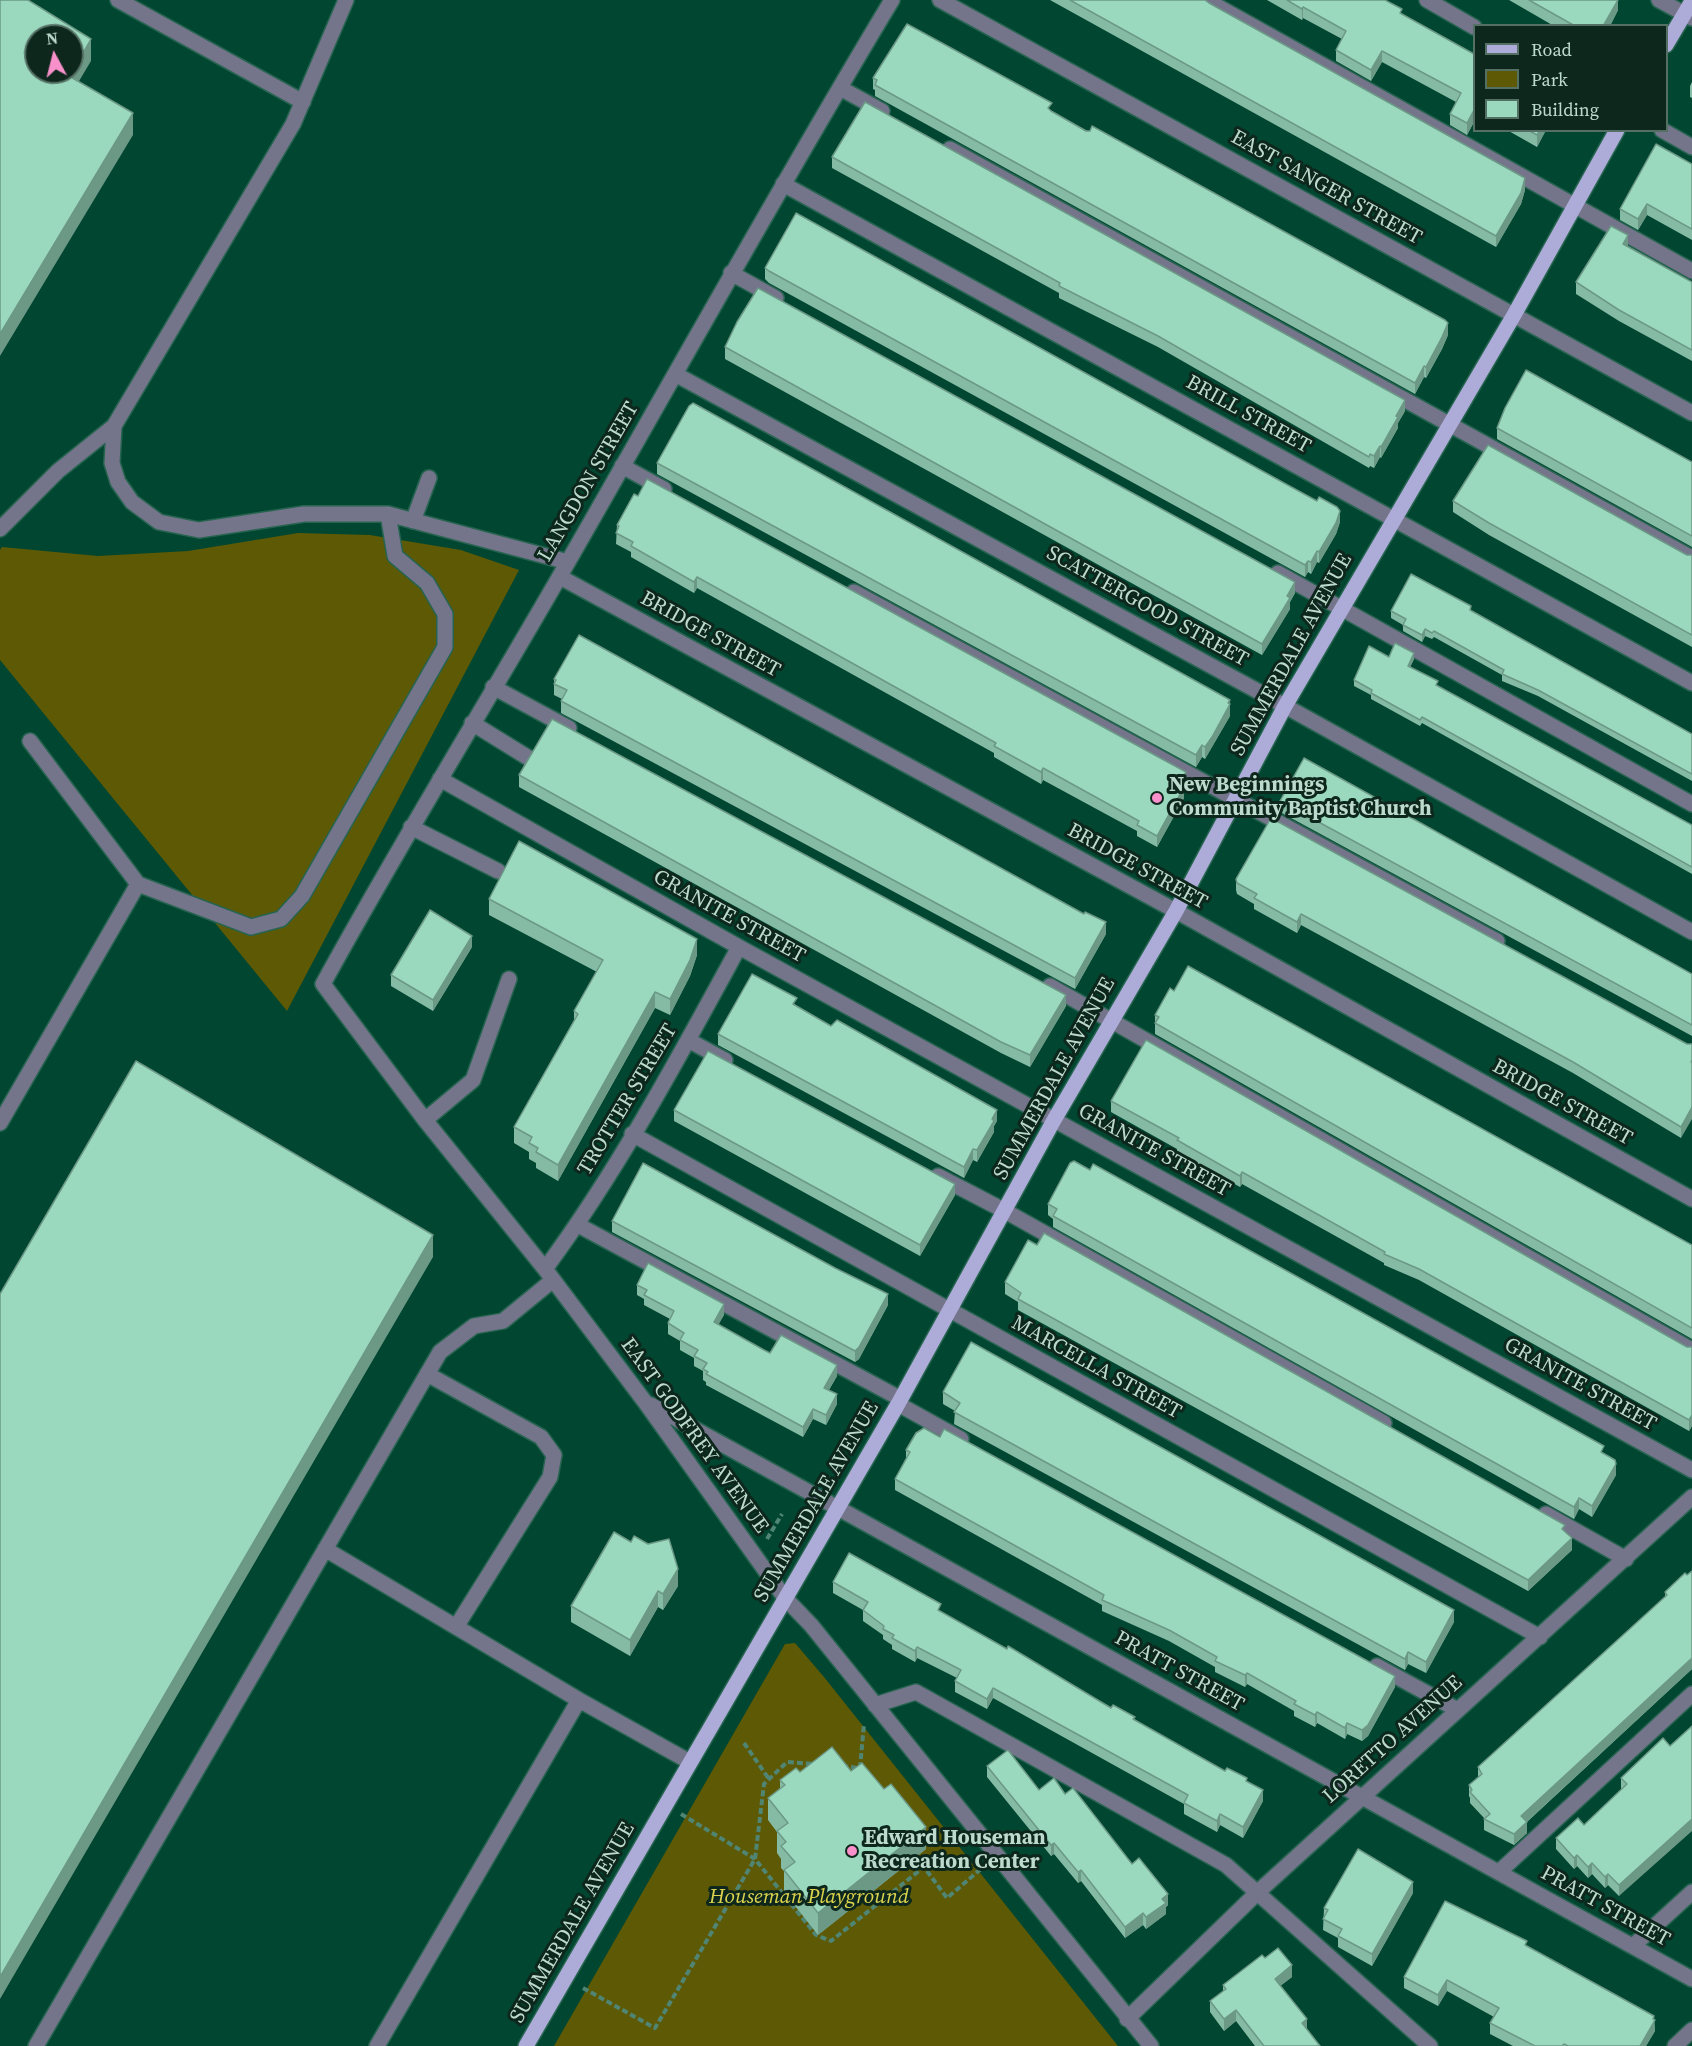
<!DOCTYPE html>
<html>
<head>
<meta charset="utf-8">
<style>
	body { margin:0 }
	#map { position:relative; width:1692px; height:2046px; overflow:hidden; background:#004631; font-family:"Source Serif 4",serif }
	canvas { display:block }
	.legend { position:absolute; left:1473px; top:24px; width:195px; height:108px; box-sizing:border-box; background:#0e271d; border:2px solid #546f63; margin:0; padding:8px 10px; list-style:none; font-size:18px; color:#bddbcd }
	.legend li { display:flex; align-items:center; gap:12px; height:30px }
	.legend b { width:30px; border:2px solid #546f63 }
	.north { position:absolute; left:24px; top:24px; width:60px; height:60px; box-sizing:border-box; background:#0e271d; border:2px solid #546f63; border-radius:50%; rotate:353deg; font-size:16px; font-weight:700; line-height:24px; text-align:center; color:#bddbcd }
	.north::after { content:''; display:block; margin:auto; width:21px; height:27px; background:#f890cb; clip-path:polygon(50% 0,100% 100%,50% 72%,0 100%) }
</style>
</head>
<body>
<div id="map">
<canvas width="1692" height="2046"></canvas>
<ul class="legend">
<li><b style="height:8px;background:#adacd8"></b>Road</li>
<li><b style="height:16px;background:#5d5905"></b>Park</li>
<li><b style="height:16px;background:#9bd9bf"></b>Building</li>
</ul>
<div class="north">N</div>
</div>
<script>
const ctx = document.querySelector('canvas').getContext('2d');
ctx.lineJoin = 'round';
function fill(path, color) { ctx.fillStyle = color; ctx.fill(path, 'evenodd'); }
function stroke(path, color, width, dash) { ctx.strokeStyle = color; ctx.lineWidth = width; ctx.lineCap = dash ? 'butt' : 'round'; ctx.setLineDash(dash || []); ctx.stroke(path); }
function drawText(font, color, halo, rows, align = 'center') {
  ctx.font = font + ' "Source Serif 4",serif'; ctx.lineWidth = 6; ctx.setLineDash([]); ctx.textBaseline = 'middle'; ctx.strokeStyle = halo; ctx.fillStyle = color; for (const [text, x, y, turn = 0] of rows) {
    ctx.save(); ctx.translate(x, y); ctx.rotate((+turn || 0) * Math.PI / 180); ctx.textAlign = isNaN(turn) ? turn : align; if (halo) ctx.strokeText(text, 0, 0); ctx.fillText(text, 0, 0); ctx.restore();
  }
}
const green = new Path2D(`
	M298 533 370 535 461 550 519 570 287 1011 0 660V550L2 547 98 556 188 551Z
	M795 1643 824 1677 1118 2046H554L785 1644Z`);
const path = new Path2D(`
	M767 1539 782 1514
	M744 1743 769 1779
	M842 1766 860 1768 864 1724
	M681 1814 755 1859 816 1935 831 1941 924 1867 947 1898 982 1868
	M583 1988 655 2028 755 1859 764 1784 787 1762 814 1764`);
const minor = new Path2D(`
	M118 0 303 102
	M892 0C778 189 671 383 561 574 482 711 399 845 323 984L425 1120 545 1269 645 1402 785 1598 811 1625 1151 2046
	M940 0 1692 413
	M1206 0 1692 271
	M1427 0 1474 27
	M1659 0 1692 18
	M840 88 882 111
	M1662 130 1692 147
	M950 149 1692 558
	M783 184 1692 683
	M731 273 776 298
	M675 374 1285 706 1692 932
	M114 426 112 463 118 482 132 502 159 522 199 530 304 514H388L568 562
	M622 466 664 489
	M413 521 429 478
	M0 529 58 471 114 426 293 124 346 0
	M1278 573 1692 804
	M560 577 1176 911 1692 1199
	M854 592 1497 941
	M493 687 569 728
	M472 723 527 757
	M30 741 138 884 251 927 281 919 302 896 445 647V614L427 583 395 556 388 514
	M440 779 739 947 1692 1470
	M411 827 498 871
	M1050 986 1692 1350
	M688 1040 725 1060
	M425 1120 473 1080 509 979
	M0 1123 138 884
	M632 1134 1540 1637
	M938 1176 1005 1211 1384 1423
	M578 1225 901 1399
	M545 1269C619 1169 679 1057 739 947
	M427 1374 541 1437 554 1455 550 1477 456 1627
	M898 1404 961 1439
	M651 1405 1692 1979
	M1546 1514 1626 1559
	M325 1549 579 1700
	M1377 1666 1456 1709
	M875 1705 916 1692 1226 1865 1430 2046
	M1499 1872 1692 1694
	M1633 1946 1692 1892
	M1127 2019 1258 1892 1692 1497
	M36 2046 440 1352 474 1326 503 1321 553 1280
	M377 2046 579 1700 690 1762
	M1675 2046 1692 2030`);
const major = new Path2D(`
	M1666 45 1692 1
	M526 2046 898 1404 1054 1120 1176 911 1285 706 1514 315 1617 130`);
const wall = new Path2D(`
	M1050 0H1205L1525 190 1521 204 1496 247Z
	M1267 0H1385L1402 14 1474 54V122L1467 135 1450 125V114L1456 102 1382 62 1371 81 1336 61V50L1342 39 1303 18 1302 20Z
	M1509 0H1618V10L1610 26H1554Z
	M873 78 1052 111 1448 335 1442 349 1426 378 1424 377 1415 394 875 96V90L873 89Z
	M1692 82V98L1690 97V86Z
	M1507 130H1546L1537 147Z
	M832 157 1405 411 1398 423V428L1381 458 1380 457 1374 468 1370 466 1369 468 1158 347 1059 298V293L832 168Z
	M1692 164V240L1647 215 1638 230 1620 220V209Z
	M1628 246 1692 282V361L1619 321 1576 294V282Z
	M765 268 1340 522 1336 534 1319 563 1317 562 1311 574 1308 572 1305 577 769 283 765 279Z
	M725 347 1295 593 1290 602V609L1262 655 725 359Z
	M1497 428 1692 462V547L1497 439Z
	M657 463 1230 700V716L1205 759 1202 757 1196 767 657 474Z
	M1453 501 1687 555H1692V647L1489 535 1453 512Z
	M617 525 1186 784 1184 788V798L1157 847 1137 836V831L1043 780 1041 784 994 757V753L697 588 694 593 631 557V552L616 544Z
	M1391 611H1471L1692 734V781L1538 696 1502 681V675L1434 637 1432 639 1425 636 1422 642 1403 631V625L1391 618Z
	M1389 657 1414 659 1410 667 1438 686 1692 825V874L1422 723 1420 726 1371 699V695L1354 686V680Z
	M554 679 1106 934 1075 989 561 713V701L562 699 554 695Z
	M519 775 1066 1006 1030 1067 1001 1053 519 787Z
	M1280 801 1692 974V1036L1280 812Z
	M1236 879 1687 1044 1681 1138 1573 1073 1301 925 1297 933 1254 909V904L1237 894 1236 890Z
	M489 899 697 955 690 976 670 1015 655 1008 558 1181 536 1168V1163L529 1159V1152L514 1143V1127L574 1020V1011L597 972 489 915Z
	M472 947 433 1011 391 986V975Z
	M797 1006 997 1121 994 1126V1132L977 1162 973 1160 964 1178 718 1045V1034Z
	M1155 1015 1692 1245V1339L1155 1034Z
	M1111 1101 1687 1347H1692V1426L1689 1431 1419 1280 1384 1265V1263L1242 1184 1240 1187 1177 1152V1149L1111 1112Z
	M674 1110 955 1195 920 1256 674 1121Z
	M1048 1204 1604 1454 1616 1475 1592 1517 1579 1509 1574 1519 1053 1227V1219L1048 1215Z
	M612 1221 888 1305 859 1359 855 1362 612 1232Z
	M1005 1282 1565 1531 1572 1550 1528 1591 1018 1310V1302L1005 1294Z
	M637 1285 724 1315 718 1324 770 1353 837 1376 829 1390 837 1404 826 1425 813 1419 803 1437 706 1385V1382L703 1380V1371L694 1366V1358L680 1350V1341L668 1334V1323L670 1319 644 1305V1299L637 1295Z
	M943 1392 1454 1622 1426 1673 1408 1664 1405 1670 954 1424 955 1411 943 1404Z
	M906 1450 1395 1687 1368 1736 1362 1741 1347 1734 1345 1739 1317 1723 1315 1727 1294 1716V1711L1247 1684 1245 1687 1215 1672V1667L1169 1641 1102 1611V1605L895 1490V1479L906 1458Z
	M1692 1571V1669L1527 1822V1833L1514 1845 1484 1830V1818L1470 1803V1798L1469 1796V1785L1478 1778V1767L1665 1597V1592Z
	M833 1582 941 1612 1225 1771 1247 1781 1263 1801 1243 1838 1220 1825 1217 1832 1184 1814V1804L993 1698 987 1709 955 1692V1681L957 1678 917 1658 915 1662 892 1649V1645L883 1639V1635L863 1621V1610L833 1593Z
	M678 1586 663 1610 658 1607 630 1656 571 1622V1606Z
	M1670 1746 1619 1896 1608 1885 1605 1888 1592 1874 1588 1878 1577 1866 1574 1869 1556 1849V1838L1584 1825 1622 1790 1621 1789V1778Z
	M987 1766 1039 1790 1065 1794 1132 1864 1168 1905 1166 1907V1914L1146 1929 1143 1925 1125 1938 1081 1881 1078 1883 1054 1854 1051 1856 987 1777Z
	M851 1771 926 1849 818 1935 784 1892V1871L781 1868V1859L777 1853V1832L768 1820V1798L780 1788V1780L800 1772Z
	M1413 1893 1372 1966 1338 1947V1938L1323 1930 1324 1908Z
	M1527 1946 1654 2019 1655 2031 1646 2046H1513L1490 2034V2023L1494 2017 1447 1991 1438 2006 1404 1988V1977Z
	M1265 1958 1292 1977 1280 1986 1307 2029 1320 2046H1255L1236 2021 1224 2031 1210 2012V2001L1223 1991V1985Z`);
const shadedWall = new Path2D(`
	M1618 0V10L1610 26H1603Z
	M1303 7V18L1302 20V9Z
	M91 39V61L69 98V76Z
	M1382 51V62L1371 81V70Z
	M1474 110V122L1467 135V123Z
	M133 113V135L0 356V334Z
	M1540 130H1546L1537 147V135Z
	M1525 178V190L1521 204 1496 247V236Z
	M1647 204V215L1638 230V219Z
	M1628 235V247L1623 244Z
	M1448 323V335L1442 349 1426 378V367Z
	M1424 366V377L1415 394V383Z
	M1405 400V411L1398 423V428L1381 458V447L1396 416Z
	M1380 446V457L1374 468V456Z
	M1340 511V522L1336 534 1319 563V552Z
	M1317 551V562L1311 574V562Z
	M1308 561V572L1305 577V565Z
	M697 577V588L694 593V582Z
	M1295 582V593L1290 602V609L1262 655V644Z
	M1425 629V636L1422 642V635Z
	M1414 653V659L1408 672V666Z
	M1230 700V716L1205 759V747Z
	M1202 745V757L1196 767V755Z
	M1043 768V780L1041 784V772Z
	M1186 772V784L1184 788V798L1157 847V836L1179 784Z
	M1301 914V925L1297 933V922Z
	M1106 922V934L1075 989V978Z
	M472 936V947L433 1011V1000Z
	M697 939V955L690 976 670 1015V999Z
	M655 992V1008L558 1181V1165Z
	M1066 995V1006L1030 1067V1055Z
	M1692 1107V1119L1681 1138V1127Z
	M997 1110V1121L994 1126V1132L977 1162V1150Z
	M973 1149V1160L964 1178V1167Z
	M1242 1172V1184L1240 1187V1176Z
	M955 1184V1195L920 1256V1245Z
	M433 1235V1257L0 1999V1977Z
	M888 1294V1305L859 1359 855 1362V1351Z
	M724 1304V1315L714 1333V1322Z
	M837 1365V1376L824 1398V1388Z
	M837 1394V1404L826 1425V1415Z
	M813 1409V1419L803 1437V1427Z
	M1692 1415V1426L1689 1431V1420Z
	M1616 1464V1475L1592 1517V1506Z
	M1579 1498V1509L1574 1519V1507Z
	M1572 1538V1550L1528 1591V1580Z
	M678 1569V1586L663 1610V1594Z
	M658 1591V1607L630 1656V1640Z
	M1454 1610V1622L1426 1673V1662Z
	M917 1647V1658L915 1662V1651Z
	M1408 1652V1664L1405 1670V1659Z
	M1692 1658V1669L1521 1827V1816Z
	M1247 1673V1684L1245 1687V1675Z
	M1395 1676V1687L1368 1736 1362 1741V1730Z
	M993 1688V1698L987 1709V1699Z
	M1317 1712V1723L1315 1727V1715Z
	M1347 1723V1734L1345 1739V1728Z
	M1263 1790V1801L1243 1838V1827Z
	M1220 1814V1825L1217 1832V1821Z
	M1692 1819V1831L1619 1896V1885Z
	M1527 1822V1833L1514 1845V1834Z
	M926 1827V1849L818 1935V1913Z
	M1054 1843V1854L1051 1856V1845Z
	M1577 1855V1866L1574 1869V1858Z
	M1592 1863V1874L1588 1878V1867Z
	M1081 1870V1881L1078 1883V1872Z
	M1608 1874V1885L1605 1888V1877Z
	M1413 1882V1893L1372 1966V1954Z
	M1168 1894V1905L1166 1907V1914L1146 1929V1917L1162 1899Z
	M1143 1913V1925L1125 1938V1927Z
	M1292 1965V1977L1275 1990V1979Z
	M1447 1980V1991L1438 2006V1995Z
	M1236 2010V2021L1224 2031V2019Z
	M1654 2016 1655 2031 1646 2046H1640Z
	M1307 2019V2030L1302 2023Z`);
const building = new Path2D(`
	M0 0H28L91 39 72 72V36H36V72H72L69 76 133 113 0 334Z
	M1070 0H1205L1209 3 1525 178 1521 193 1496 236Z
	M1287 0H1385L1402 9 1400 13 1474 54V110L1467 123 1450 114 1461 93 1382 51 1371 70 1336 50 1346 31 1303 7 1302 9Z
	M1529 0H1618L1603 26H1575Z
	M907 24 1052 103 1048 108 1051 111 1086 131H1090L1092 126 1445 320 1448 323 1442 337 1426 367 1424 366 1415 383 875 85 877 80 873 78Z
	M865 102 1405 400 1396 416 1398 417 1381 447 1380 446 1374 456 1370 454 1369 457 1158 336 1059 286 1060 283 832 157Z
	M1528 130H1540L1537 135Z
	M1656 144 1692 164V229L1647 204 1638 219 1620 209Z
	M796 213 1284 483 1317 501 1319 497 1337 507 1340 511 1336 523 1319 552 1317 551 1311 562 1308 561 1305 565 769 271 765 268Z
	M1611 226 1628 235 1623 244 1692 282V350L1619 310 1576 282Z
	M758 288 1295 582 1287 596 1290 598 1262 644 725 347 737 322Z
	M1526 370 1692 462V536L1497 428 1505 408Z
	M693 403 1230 700 1228 703 1230 704 1212 737 1205 747 1202 745 1196 755 657 463 689 406Z
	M1488 445 1687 555H1692V635L1489 523 1453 501Z
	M647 479 1186 772 1179 784 1184 787 1157 836 1137 825 1139 821 1043 768 1041 772 994 746 996 743 697 577 694 582 631 546 633 542 616 533 619 526 617 525 634 494 638 496Z
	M1411 574 1471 606 1470 610 1692 734V774L1538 690 1502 674 1504 670 1434 631 1432 633 1425 629 1422 635 1403 625 1406 619 1391 611Z
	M579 635 1084 914 1085 912 1106 922 1075 978 561 701 567 690 554 684 556 680 554 679Z
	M1395 643 1414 653 1408 666 1438 681 1436 685 1692 825V867L1422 717 1420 720 1371 693 1372 690 1354 680 1369 646 1389 657Z
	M552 719 1066 995 1030 1055 1001 1042 519 775Z
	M1304 758 1692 974V1025L1280 801Z
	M1271 818 1687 1044H1692V1060L1691 1062 1692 1063V1107L1681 1127 1573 1062 1301 914 1297 922 1254 898 1257 894 1237 883 1236 879Z
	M519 841 697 939 690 960 670 999 655 992 558 1165 536 1152 538 1148 529 1143 532 1137 514 1127 578 1014 574 1011 603 960 489 899Z
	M430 910 472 936 433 1000 391 975Z
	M1188 966 1692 1245V1328L1155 1023 1159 1017 1155 1015 1170 988 1174 991Z
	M752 974 797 998 793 1004 831 1026 837 1020 997 1110 992 1119 994 1121 977 1150 973 1149 964 1167 718 1034Z
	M1146 1040 1687 1347H1692V1415L1689 1420 1419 1269 1384 1254 1385 1252 1242 1172 1240 1176 1177 1140 1179 1138 1111 1101Z
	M708 1051 955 1184 920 1245 674 1110Z
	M136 1061 433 1235 0 1977V1294Z
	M1074 1161 1090 1170 1093 1164 1604 1446 1601 1452 1615 1460 1616 1464 1592 1506 1579 1498 1574 1507 1053 1216 1057 1209 1048 1204 1070 1163Z
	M643 1163 835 1268 888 1294 859 1347 855 1351 612 1221Z
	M1044 1233 1565 1525 1562 1529 1572 1538 1528 1580 1018 1299 1021 1293 1005 1282 1028 1240 1037 1245Z
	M648 1263 724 1304 714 1322 764 1350 770 1353 781 1335 837 1365 824 1388 837 1394 826 1415 813 1409 803 1427 706 1374 708 1372 703 1369 707 1363 694 1356 698 1350 680 1340 684 1333 668 1323 674 1311 644 1295 647 1290 637 1285Z
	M971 1342 1454 1610 1426 1662 1408 1652 1405 1659 954 1412 960 1403 943 1392Z
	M924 1428 940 1437 944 1429 1395 1676 1368 1725 1362 1730 1347 1723 1345 1728 1317 1712 1315 1715 1294 1704 1296 1701 1247 1673 1245 1675 1215 1661 1217 1657 1169 1630 1102 1600 1104 1595 895 1479 910 1452 906 1450 916 1433Z
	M614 1532 631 1542 634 1536 648 1544 669 1539 678 1569 663 1594 658 1591 630 1640 571 1606Z
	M849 1553 941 1604 938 1610 1007 1649 1008 1646 1111 1708 1113 1705 1135 1717 1133 1719 1225 1771 1227 1768 1247 1778 1246 1781 1263 1790 1243 1827 1220 1814 1217 1821 1184 1803 1188 1795 993 1688 987 1699 955 1681 961 1670 917 1647 915 1651 892 1638 894 1635 883 1629 884 1626 863 1610 868 1602 833 1582Z
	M1692 1571V1658L1521 1816 1527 1822 1514 1834 1484 1819 1490 1814 1470 1792 1472 1790 1469 1785 1482 1774 1478 1767 1667 1595 1665 1592 1685 1573 1687 1575Z
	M1692 1726V1819L1619 1885 1608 1874 1605 1877 1592 1863 1588 1867 1577 1855 1574 1858 1556 1838 1578 1818 1584 1825 1627 1784 1621 1778 1663 1738 1670 1746Z
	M832 1747 851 1771 862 1763 884 1789 891 1784 926 1827 818 1913 784 1870 795 1862 781 1846 786 1842 777 1831 788 1823 768 1798 785 1785 780 1780 796 1768 800 1772Z
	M1008 1750 1039 1790 1054 1778 1065 1794 1073 1788 1132 1864 1139 1858 1168 1894 1162 1899 1166 1903 1146 1917 1143 1913 1125 1927 1081 1870 1078 1872 1054 1843 1051 1845 987 1766Z
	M1358 1849 1413 1882 1372 1954 1338 1936 1342 1929 1323 1919 1328 1910 1324 1908Z
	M1445 1901 1527 1941 1525 1945 1654 2016 1653 2019 1655 2020 1640 2046H1568L1564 2044 1562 2046H1535L1490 2023 1499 2008 1447 1980 1438 1995 1404 1977Z
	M1278 1948 1292 1965 1275 1979 1307 2019 1302 2023 1320 2046H1264L1236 2010 1224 2019 1210 2001 1226 1989 1223 1985 1262 1955 1265 1958Z`);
const markers = [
	[1157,798,6,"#f890cb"],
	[852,1851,6,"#f890cb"]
];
const streetNames = [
	["EAST SANGER STREET",1326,188,29],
	["BRILL STREET",1248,415,29],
	["LANGDON STREET",589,482,-60],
	["SCATTERGOOD STREET",1147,607,29],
	["BRIDGE STREET",710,635,29],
	["SUMMERDALE AVENUE",1292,655,-61],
	["BRIDGE STREET",1137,867,29],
	["GRANITE STREET",729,917,29],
	["SUMMERDALE AVENUE",1055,1079,-61],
	["TROTTER STREET",628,1100,-59],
	["BRIDGE STREET",1562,1103,29],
	["GRANITE STREET",1154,1151,29],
	["MARCELLA STREET",1096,1368,29],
	["GRANITE STREET",1580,1385,29],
	["EAST GODFREY AVENUE",694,1436,54],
	["SUMMERDALE AVENUE",817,1502,-60],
	["PRATT STREET",1179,1672,29],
	["LORETTO AVENUE",1393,1740,-42],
	["PRATT STREET",1605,1907,29],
	["SUMMERDALE AVENUE",573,1923,-60]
];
const poiNames = [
	["New Beginnings",1169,786],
	["Community Baptist Church",1169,810],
	["Edward Houseman",864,1839],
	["Recreation Center",864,1863]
];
const parkNames = [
	["Houseman Playground",809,1898]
];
fill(green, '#5d5905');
stroke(minor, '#266450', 18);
stroke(major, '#266450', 18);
stroke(path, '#508573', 4, [6, 3]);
stroke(minor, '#74748a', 15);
stroke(major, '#adacd8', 15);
fill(wall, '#85bba4');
fill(shadedWall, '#6c9886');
fill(building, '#9bd9bf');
stroke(building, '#6c9886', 1.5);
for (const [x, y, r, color] of markers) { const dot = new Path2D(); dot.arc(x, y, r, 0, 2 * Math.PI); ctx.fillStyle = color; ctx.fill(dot); stroke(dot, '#0e271d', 2); }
drawText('21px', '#bddbcd', '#0e271d', streetNames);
drawText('bold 21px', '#bddbcd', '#0e271d', poiNames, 'left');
drawText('italic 21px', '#dcd44f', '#0e271d', parkNames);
</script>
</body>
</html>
